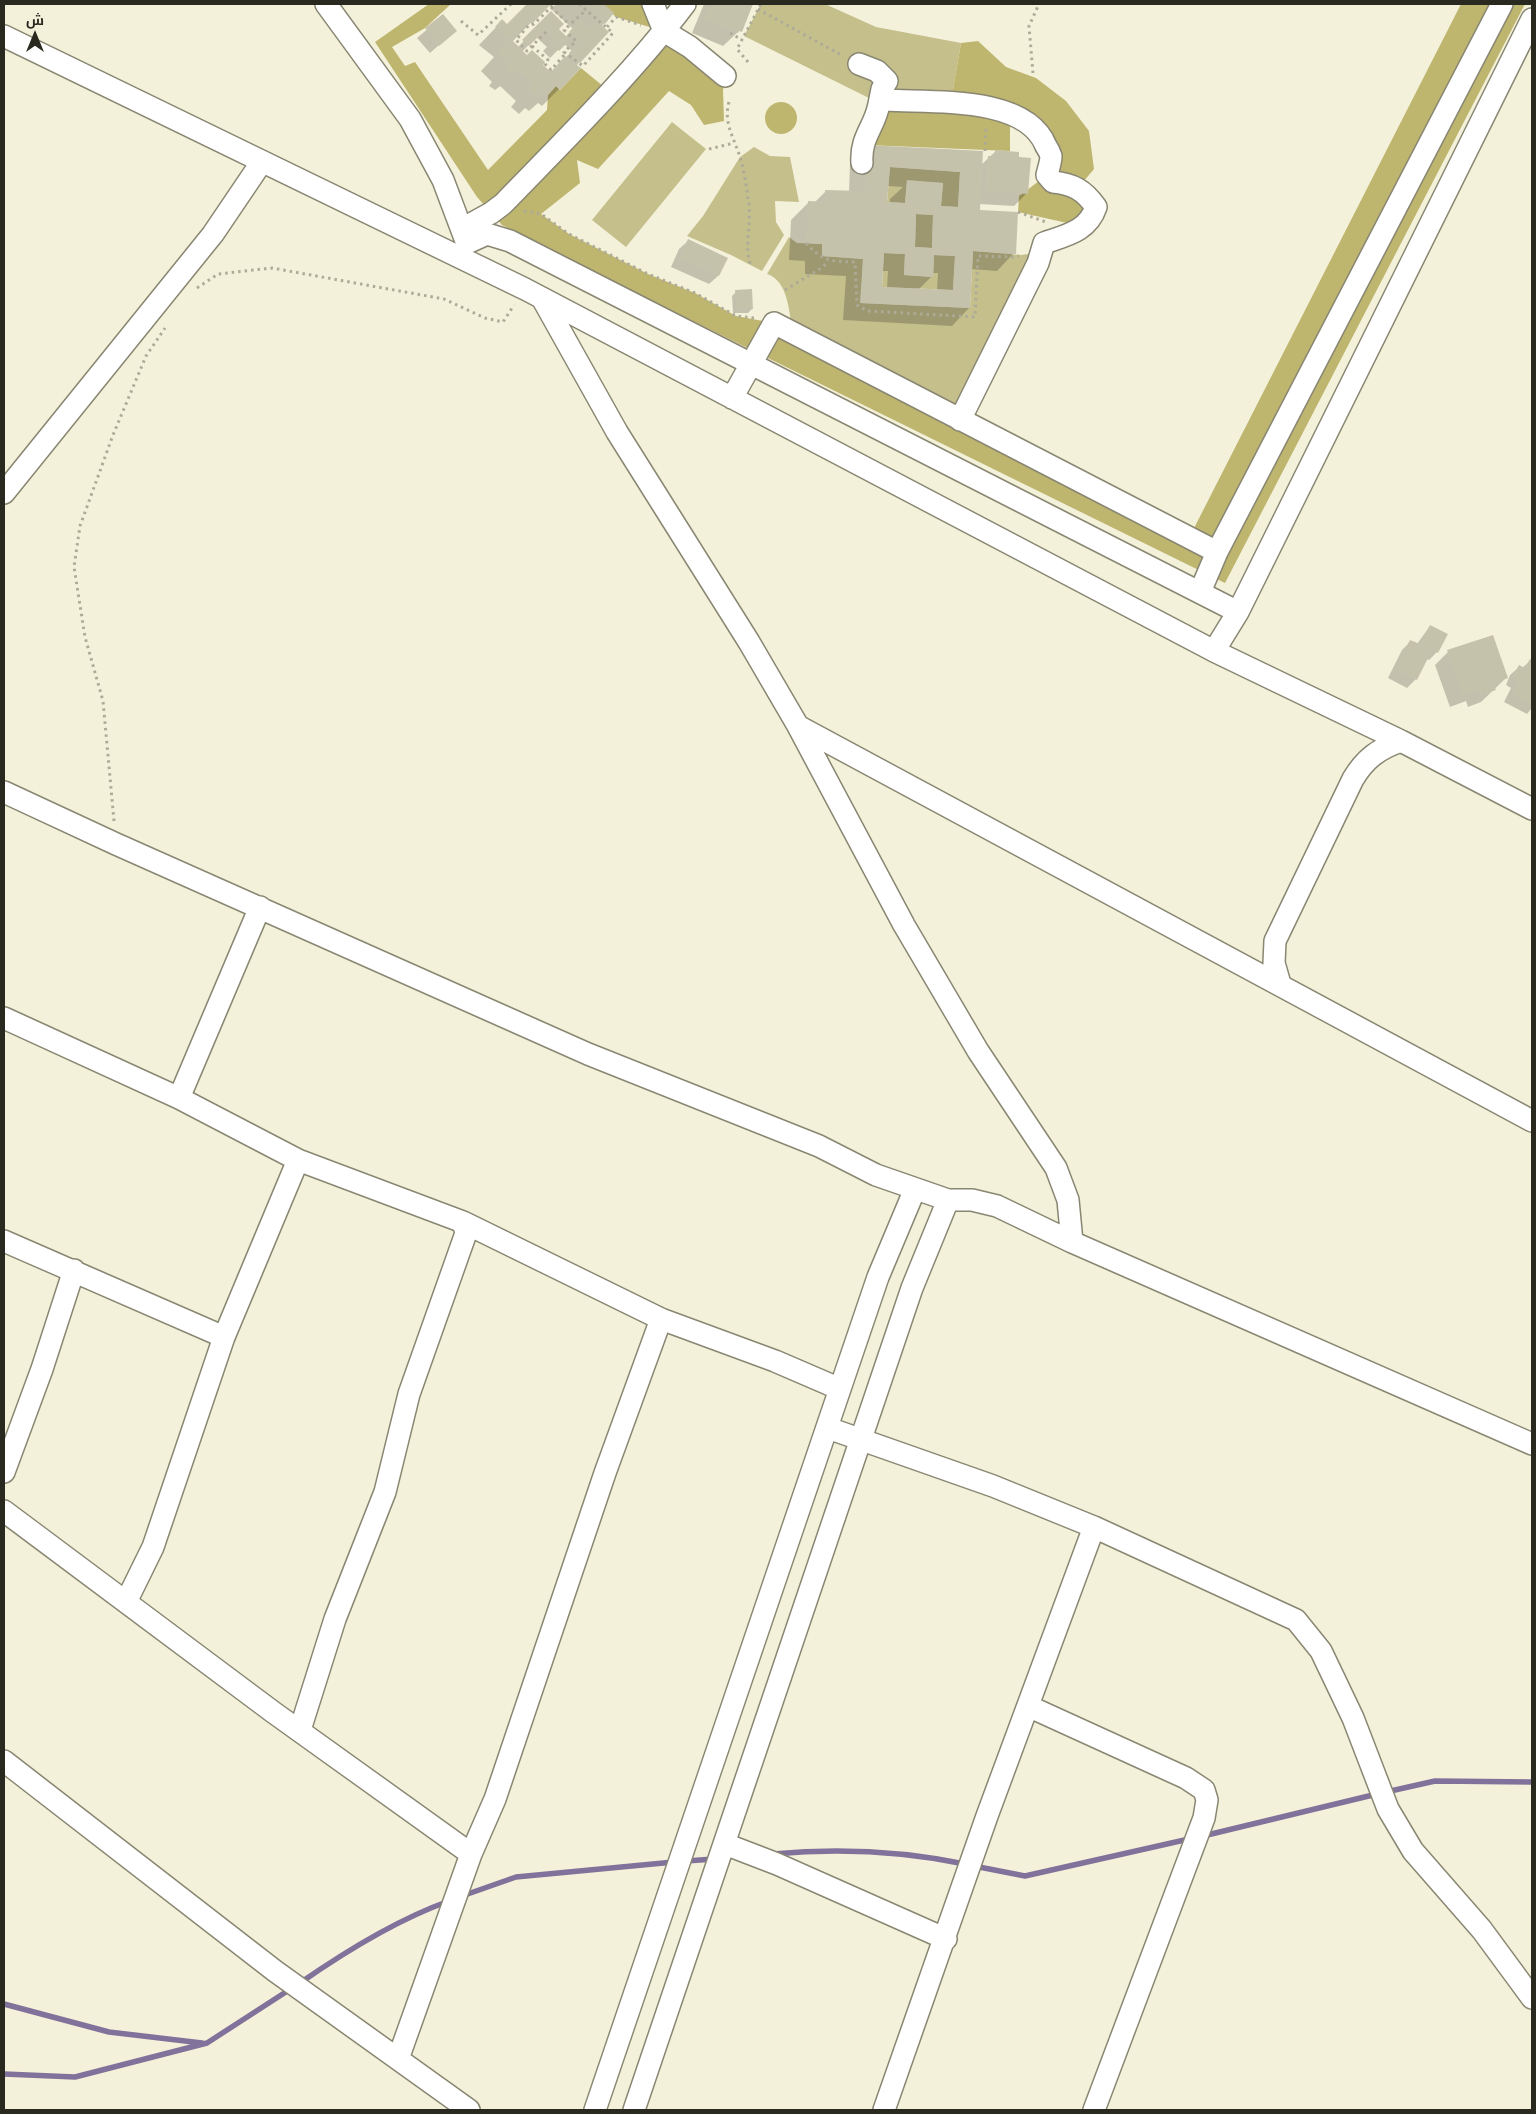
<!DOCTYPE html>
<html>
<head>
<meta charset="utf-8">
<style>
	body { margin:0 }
	#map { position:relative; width:1536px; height:2114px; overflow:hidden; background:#f4f1da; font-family:Arial,Cairo,sans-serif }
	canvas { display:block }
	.frame { position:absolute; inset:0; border:5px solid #2a2920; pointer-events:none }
	.north { position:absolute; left:10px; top:10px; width:50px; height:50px; -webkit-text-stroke:4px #f4f1da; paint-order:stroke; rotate:0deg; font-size:14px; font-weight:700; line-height:20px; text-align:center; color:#2a2920 }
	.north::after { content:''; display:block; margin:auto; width:18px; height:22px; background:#2a2920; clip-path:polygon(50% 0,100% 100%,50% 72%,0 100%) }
</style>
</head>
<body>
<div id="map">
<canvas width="1536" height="2114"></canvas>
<div class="frame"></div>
<div class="north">ش</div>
</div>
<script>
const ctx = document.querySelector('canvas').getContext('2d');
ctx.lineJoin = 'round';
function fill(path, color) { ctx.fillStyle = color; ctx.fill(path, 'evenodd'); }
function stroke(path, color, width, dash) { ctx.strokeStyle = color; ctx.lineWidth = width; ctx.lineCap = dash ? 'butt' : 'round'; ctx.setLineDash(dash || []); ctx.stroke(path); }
const green = new Path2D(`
	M761 4H825L876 27 961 43 951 101 869 98 744 36Z
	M672 122 706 149 626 247 592 220Z
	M754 147 770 156 790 157 799 202 775 201 776 222 784 235 762 271 731 255 687 236 703 216 740 157Z
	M890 167 960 172 958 207 941 206 943 183 907 181 905 203 887 202Z
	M916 214 933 215 932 248 915 247Z
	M789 237 797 243 822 244V256L863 259 861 303 970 308 973 251 1021 255 1042 252 960 420 793 334C789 314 789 281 767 274Z
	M884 253 905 254 904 275 933 277 934 255 955 256 953 290 882 287Z`);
const forest = new Path2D(`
	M429 4H451L425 28 392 47 405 66 415 62 488 170 547 110 548 95 556 86 560 90 581 68 609 91 663 31 616 17 602 4H653L727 77 723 90 724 121 704 125 691 105 669 91 598 169 577 160 580 183 541 214 569 234 648 274 695 293 736 316 774 323 1189 538 1461 4H1525L1225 583 650 300 502 225 477 197 375 42Z
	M978 41 1006 67 1036 78 1066 101 1089 131 1094 169 1078 188 1088 196 1085 227 1018 212 1019 196 1047 175 1051 156 1010 113V151L867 145 879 104 951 101 961 43Z
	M765 118a16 16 0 1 1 32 0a16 16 0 1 1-32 0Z`);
const shadow = new Path2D(`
	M528 4H549L512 42 518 47 551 13 557 29 565 37 573 29 551 9 556 4H602L613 13 601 27 607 32 576 66 559 89 542 106 538 103 529 111 525 108 519 114 511 107 516 101 500 86 495 90 489 86 492 82 481 71 494 57 479 45 502 21 507 25ZM536 37 547 47 543 51 550 58 564 44 572 51 550 73 522 52Z
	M704 4H751L737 33 723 46 692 33Z
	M443 16 455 31 430 53 417 38Z
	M868 147 981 165 996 151 1027 193 1014 206 979 204V212L1014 253 997 271 971 269 969 308 952 326 843 320 846 276 805 274V261L789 260 791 220 809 202 814 203 826 191 849 192 850 164ZM887 186 903 187 890 199V203H886ZM882 271H888L887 288H881ZM932 273H938L937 291 918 290 932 276Z
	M688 241 726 258 718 276 709 284 671 267 679 249Z
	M736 292 752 309 748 313H733L732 296Z
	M1430 626 1437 652 1429 660 1426 659 1416 679 1407 688 1388 678 1402 650 1411 641 1417 644Z
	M1448 652 1506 678 1481 702 1468 707 1466 701 1450 707 1435 665Z
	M1530 661 1532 662V708L1527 714 1504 702 1511 688 1506 685 1510 675 1519 667 1522 668Z`);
const stream = new Path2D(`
	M1386 1792 1435 1781 1532 1782
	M1203 1836 1377 1794
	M773 1854C837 1848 902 1851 965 1864
	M686 1861 714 1859
	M974 1866 1025 1876 1189 1839
	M462 1896 516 1877 674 1862
	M300 1983C346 1951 396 1920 449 1901
	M4 2004 109 2032 202 2043
	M4 2074 75 2077 207 2043 292 1988`);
const building = new Path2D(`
	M527 4H551L532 24 529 21 512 40 527 55 532 50 545 62 543 65 551 72 565 56 581 68 560 90 556 86 548 95 544 91 537 98 527 89 532 83 518 70 513 74 505 67 509 63 497 53 510 39 495 27 502 19 507 24Z
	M583 4H604L614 13 605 24Z
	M711 4H753L742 32 739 31 738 33 704 19Z
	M551 11 564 24 559 29 570 40 559 51 550 42 554 38 546 29 529 46 522 40Z
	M443 14 457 31 439 46 425 28Z
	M580 20 590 28 597 21 609 32 580 63 569 53 579 42 569 32Z
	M867 145 983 151 980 210 1018 212 1016 254 973 251 970 308 860 303 863 259 822 256V244L806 243 808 201 825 202V190L865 191ZM890 167 960 172 958 207 941 206 943 183 907 180 905 203 887 202ZM916 214 933 215 932 248 915 247ZM884 253 905 254 904 275 933 277 934 255 955 256 953 290 882 287Z
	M995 150 1019 152V157L1031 158 1028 194 986 191 988 156H995Z
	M688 239 728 258 719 276 679 258Z
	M752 289 753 309 737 310 735 290Z
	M1430 625 1448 634 1438 653 1432 650 1417 680 1395 669 1410 640 1420 644Z
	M1493 635 1508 678 1493 683 1496 690 1481 695 1479 689 1463 695 1447 650Z
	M1530 659 1532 660V704L1512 694 1519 679 1513 676 1519 665 1525 668Z`);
const path = new Path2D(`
	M579 4 613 33 583 66 564 52 576 41 564 30 586 10
	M551 7 570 25
	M758 9 843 56
	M461 21 478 35 511 4
	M607 27 616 17 641 25
	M546 32 527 51 516 40 529 25 534 24 554 4
	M730 33 742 40
	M532 46 548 60 545 64 551 70 565 54
	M748 62 737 49 761 4
	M1033 73 1029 26 1039 4
	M729 102C723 122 734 138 740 157 744 170 746 184 748 198 753 221 743 245 751 266
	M709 149 734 143
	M985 151 986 127
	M524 211 541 214 569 234 648 274 695 293 736 316 754 318
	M1018 212 1046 222
	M806 243C823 262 831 261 855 262L857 305 868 311 975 317 978 256 1013 257 1019 256
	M197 288 218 274 272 268 444 299 485 318 503 322 514 305
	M785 290 823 267 828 261
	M114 821 103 701 85 637 74 567 80 526 113 435 146 356 165 328`);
const minor = new Path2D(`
	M326 4 410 119 443 180 466 241
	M653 4 664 31 690 47 725 76
	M4 36 525 289 1214 651 1401 741 1532 809
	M859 64 877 71 887 81 882 89 879 104
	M862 163C860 137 875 127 879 104L886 100C932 103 1026 95 1046 146 1048 149 1050 153 1051 156 1051 162 1048 170 1047 175L1053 182C1073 184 1084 190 1096 207 1088 231 1067 235 1044 243L1038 263 960 420
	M462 229 491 213 503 204C565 140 631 75 685 4
	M467 243 487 234 510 241 1238 612
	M542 298 617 432 749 642 798 726 904 925 978 1051 1056 1168 1068 1200 1072 1242
	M732 398 774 323 1217 552 1502 4
	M4 493 213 234 261 163
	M1200 592 1217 552
	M1214 651 1238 612 1532 19
	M798 726 1532 1121
	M4 792 116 844 588 1054 819 1146 876 1175 948 1200H972L997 1206 1072 1242 1532 1444
	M260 907 179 1098 298 1160 463 1222 661 1319
	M1280 984 1274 963 1275 941 1353 779C1365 759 1378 749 1401 741
	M4 1018 179 1098
	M4 1241 224 1337 298 1160
	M828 1428 993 1486 1094 1527 1296 1620 1321 1651 1353 1718 1388 1809 1413 1851 1482 1930 1532 1998
	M4 1472 42 1369 74 1270
	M4 1511 273 1712 471 1854
	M126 1602 153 1547 224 1337
	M1028 1706 1186 1778 1204 1790 1207 1800 1204 1818 1094 2110
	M300 1730 335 1619 385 1492 409 1394 466 1233 463 1222
	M4 1761 275 1971 469 2110
	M725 1844 777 1864 946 1939
	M398 2059 471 1854 495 1799 605 1473 661 1319 775 1361 840 1389
	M595 2110 878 1277 915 1189
	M634 2110 912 1288 948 1200
	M884 2110 987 1816 1094 1527`);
fill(green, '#c5bf8c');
fill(forest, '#beb56f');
fill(shadow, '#0003');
stroke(stream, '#81729b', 5.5);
fill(building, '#c5c2ac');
stroke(minor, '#898672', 24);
stroke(path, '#adab98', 3, [2.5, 4]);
stroke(minor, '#fff', 21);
</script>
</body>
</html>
